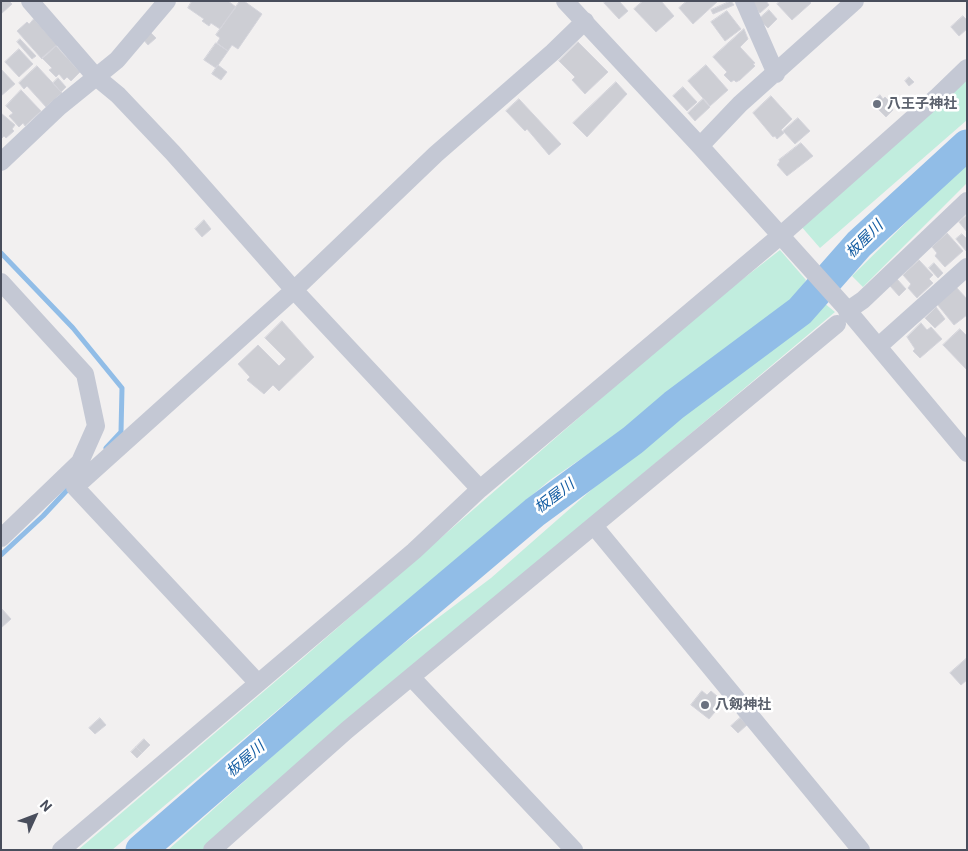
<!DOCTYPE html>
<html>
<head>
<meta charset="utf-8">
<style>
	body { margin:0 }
	#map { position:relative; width:968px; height:851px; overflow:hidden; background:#f2f0f0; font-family:Roboto,sans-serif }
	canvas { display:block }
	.frame { position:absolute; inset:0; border:2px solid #494e5c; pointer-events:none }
	.north { position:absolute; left:10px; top:791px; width:50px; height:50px; -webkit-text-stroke:4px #fff; paint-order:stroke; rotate:47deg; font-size:14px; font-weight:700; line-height:20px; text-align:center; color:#494e5c }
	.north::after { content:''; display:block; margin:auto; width:18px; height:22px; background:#494e5c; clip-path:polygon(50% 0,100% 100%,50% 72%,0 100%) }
</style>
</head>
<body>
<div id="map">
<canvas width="968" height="851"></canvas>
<div class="frame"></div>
<div class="north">N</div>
</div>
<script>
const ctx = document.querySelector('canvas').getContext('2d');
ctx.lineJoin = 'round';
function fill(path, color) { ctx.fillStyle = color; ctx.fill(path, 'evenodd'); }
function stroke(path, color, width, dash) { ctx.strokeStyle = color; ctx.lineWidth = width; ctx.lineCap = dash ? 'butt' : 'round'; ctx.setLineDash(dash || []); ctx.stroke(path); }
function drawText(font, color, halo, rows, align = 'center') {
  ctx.font = font + ' Roboto,"Noto Sans JP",sans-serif'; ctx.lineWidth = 5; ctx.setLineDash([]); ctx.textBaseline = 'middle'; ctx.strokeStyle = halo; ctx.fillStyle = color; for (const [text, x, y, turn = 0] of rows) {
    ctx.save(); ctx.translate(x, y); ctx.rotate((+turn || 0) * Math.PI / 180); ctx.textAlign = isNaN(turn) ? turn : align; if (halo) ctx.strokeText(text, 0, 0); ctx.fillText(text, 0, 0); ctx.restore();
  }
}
const green = new Path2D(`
	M967 71V120L820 248 800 225Z
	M967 162V183L863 287 852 276Z
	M780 250 806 280 793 303 660 405 550 480 112 850H78L304 657 699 313Z
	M823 302 835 312 373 701 203 850H168L366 672 491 578 622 463Z`);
const stream = new Path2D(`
	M1 253 73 328 122 388 121 432 106 448
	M1 555 43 516 70 487`);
const river = new Path2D(`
	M141 850 367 654 535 512 633 440 674 405 800 311 859 244 967 145`);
const building = new Path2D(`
	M1 1H9L12 4 1 14Z
	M192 1H228L236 7 220 29 211 23 209 26 202 21 204 19 188 8Z
	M240 1H244L262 14 238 49 232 45 228 51 217 43 220 38 216 35Z
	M606 1H619L628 11 619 19 604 3Z
	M643 1H661L674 16 656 32 634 9Z
	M687 1H718L693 24 679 8Z
	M731 1 734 5 713 14 711 10Z
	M753 1H766L769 5 760 13 751 3Z
	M780 1H809L811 3 792 20 777 4Z
	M769 10 777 19 768 28 759 19Z
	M727 11 741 29 725 41 711 22Z
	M963 16 967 20V29L959 36 951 27Z
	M34 19 57 45 42 59 17 31 27 22 29 24Z
	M744 29 748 39 740 47 755 63 753 64 755 66 740 80 736 82 734 80 731 82 724 75 727 72 713 57Z
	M149 31 156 38 148 45 142 38Z
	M20 39 36 56 32 59 17 42Z
	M578 42 608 72 585 94 572 80 575 77 559 61Z
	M216 43 228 51 216 68 204 60Z
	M56 46 80 72 71 81 67 77 64 80 59 74 56 77 49 70 52 68 42 58Z
	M19 49 33 64 19 77 5 62Z
	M218 65 227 72 221 80 212 74Z
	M706 65 728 90 710 106 688 81Z
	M37 66 62 93 46 107 27 86 24 89 19 83Z
	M1 69 15 84 1 96Z
	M909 77 914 82 909 86 905 81Z
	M58 78 66 87 61 92 53 83Z
	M616 82 627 94 587 137 573 123Z
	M683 87 697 102 687 111 673 96Z
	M21 90 41 111 25 126 23 123 19 127 9 116 13 113 6 106Z
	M880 95 883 99 885 97 892 104 890 106 893 110 886 117 872 103Z
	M771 96 792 119 781 130 784 133 777 139 775 136 773 137 753 113Z
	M519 99 561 144 549 155 527 129 525 131 506 111Z
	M703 99 710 107 695 121 688 113Z
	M1 113 15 125 12 129 14 131 6 138 4 136 1 139Z
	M798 118 810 131 795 144 783 131Z
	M801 143 813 156 787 176 777 165 780 161 779 160Z
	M967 215V232L959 222Z
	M204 220 211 229 202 237 195 229Z
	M947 233 963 251 945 267 935 256 937 253 932 247Z
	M962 234 967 239 966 251 956 239Z
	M919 260 933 275 929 279 933 283 917 298 908 288 911 284 903 275Z
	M934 263 943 273 938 278 929 268Z
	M897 279 906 289 899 296 890 286Z
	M956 287 967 299V315L954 325 937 304Z
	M936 307 945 319 935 328 925 318Z
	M282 321 314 357 279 391 273 385 264 394 247 380 250 377 238 364 258 345 279 366 286 359 265 338Z
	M921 323 927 330 931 327 942 339 920 358 913 351 915 349 907 337Z
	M960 329 967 336V370L943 345Z
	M1 608 11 619 1 628Z
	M967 658V680L961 685 950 673Z
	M702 691 707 695 711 691 718 697 715 702 720 706 709 719 691 705Z
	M100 718 106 725 95 734 89 728Z
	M740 718 747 725 738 733 731 726Z
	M144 739 150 745 142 753 136 747Z
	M136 747 142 753 137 758 131 752Z`);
const street = new Path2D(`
	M30 1 95 76 118 95 173 153 294 290 480 489
	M565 1 700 146 844 306 967 453
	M744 1 776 74
	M700 146 740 104 855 1
	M1 162 59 107 117 60 167 1
	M1 282 85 374 96 426 80 462 75 487
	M847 311 863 300 967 201
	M881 344 967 267
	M75 487 294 290 436 154 553 52 585 21
	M75 487 258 683
	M594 526 861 850
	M1 538 80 462
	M412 678 574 850
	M61 850 414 551 480 489 780 236 938 96 967 68
	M212 850 347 730 837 324`);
const markers = [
	[877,104,5,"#6b7280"],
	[705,705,5,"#6b7280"]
];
const worshipNames = [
	["八王子神社",887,104],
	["八剱神社",715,705]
];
const waterNames = [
	["板屋川",865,240,-45],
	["板屋川",555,497,-37],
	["板屋川",246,760,-41]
];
fill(green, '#c1edde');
stroke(stream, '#91bde7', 5);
stroke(river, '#91bde7', 31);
fill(building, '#cdced4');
stroke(building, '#d4d4db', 1);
stroke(street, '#c4c8d4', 18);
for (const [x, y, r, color] of markers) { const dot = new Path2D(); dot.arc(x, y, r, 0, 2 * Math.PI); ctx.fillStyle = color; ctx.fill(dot); stroke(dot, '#fff', 2); }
drawText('bold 14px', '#5b616d', '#fff', worshipNames, 'left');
drawText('italic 15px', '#155ea3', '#fff', waterNames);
</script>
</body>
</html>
